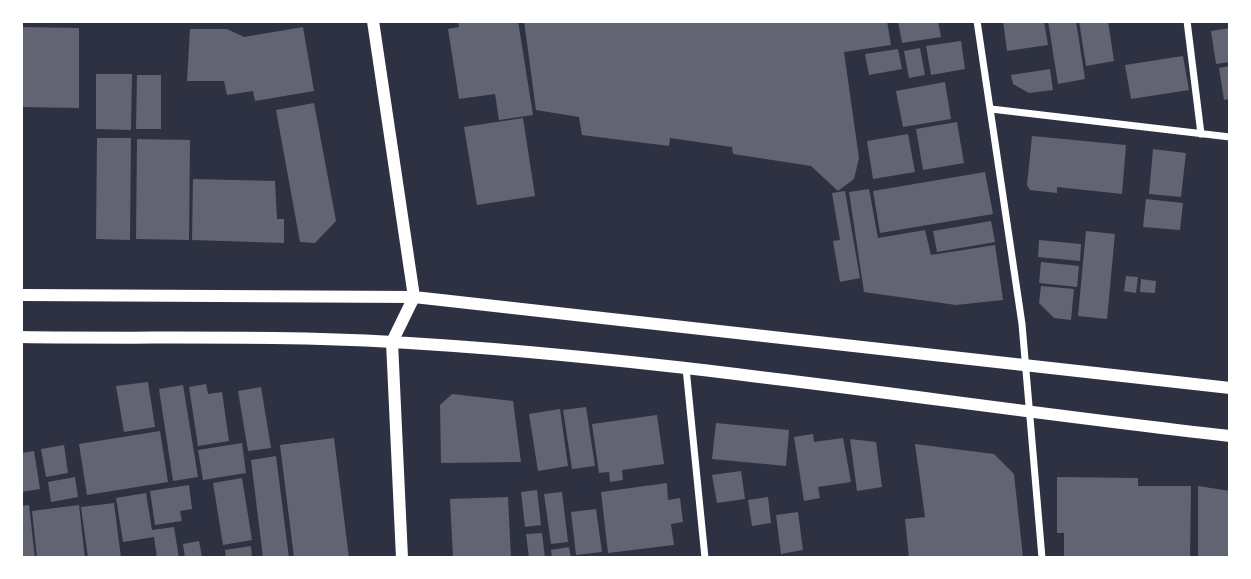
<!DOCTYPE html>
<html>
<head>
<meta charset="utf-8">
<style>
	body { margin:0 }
	#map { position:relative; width:1251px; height:579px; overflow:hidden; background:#2d3142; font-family:"Asap Condensed",sans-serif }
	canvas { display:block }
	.frame { position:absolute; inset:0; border:23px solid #fff; pointer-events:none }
</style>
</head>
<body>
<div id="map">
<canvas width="1251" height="579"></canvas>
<div class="frame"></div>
</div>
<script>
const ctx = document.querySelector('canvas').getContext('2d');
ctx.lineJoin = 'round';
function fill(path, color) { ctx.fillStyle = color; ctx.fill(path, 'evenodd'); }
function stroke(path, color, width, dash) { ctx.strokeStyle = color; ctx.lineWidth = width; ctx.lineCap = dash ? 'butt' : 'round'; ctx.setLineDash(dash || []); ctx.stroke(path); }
const building = new Path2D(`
	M458 21H518L533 115 499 120 495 94 459 99 448 29 459 27Z
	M524 21H887L891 45 844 52 859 158 854 179 838 191 811 166 733 154 732 147 670 138 669 146 582 135 579 117 536 110Z
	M898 21H938L941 37 902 43Z
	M1003 21H1044L1048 45 1007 51Z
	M1048 21H1076L1085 79 1058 84Z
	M1079 21H1108L1114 61 1086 66Z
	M21 27 79 28V108L21 107Z
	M303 27 314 91 255 101 253 91 227 95 224 81H187L190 29H227L244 37Z
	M1230 28V62L1216 64 1211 31Z
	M961 41 965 69 931 75 926 46Z
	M920 48 925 75 909 78 904 51Z
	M898 49 902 69 869 75 865 54Z
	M1183 56 1189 90 1131 99 1125 65Z
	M1230 66V99L1224 100 1219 68Z
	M1050 69 1053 90 1029 93 1013 84 1011 75Z
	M96 74H132L131 130 96 129Z
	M137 75H161V129H136Z
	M945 82 951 119 903 127 896 91Z
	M314 103 336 221 315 243 300 242 276 110Z
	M523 118 535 196 477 205 464 127Z
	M957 122 964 163 923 170 916 129Z
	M908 134 915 172 873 179 867 141Z
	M1032 136 1126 145 1122 194 1057 187V193L1030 190 1027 185Z
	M97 138H131L130 240 96 239Z
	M137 139 190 140 189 240 136 239Z
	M1153 149 1186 153 1181 197 1149 194Z
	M985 172 993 214 880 233 873 191Z
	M193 179 275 181 277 219H284V243L192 240Z
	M869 189 878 238 925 230 931 255 995 245 1003 300 956 305 864 292 849 192Z
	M845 191 860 278 840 282 833 241 840 240 832 193Z
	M1146 199 1183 203 1180 230 1143 227Z
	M991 221 995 242 937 252 933 231Z
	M1086 231 1115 234 1107 319 1078 316Z
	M1039 240 1081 244 1080 261 1038 257Z
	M1041 262 1079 266 1077 287 1039 283Z
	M1126 276 1138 277 1136 293 1124 291Z
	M1141 279 1156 281 1155 293 1140 292Z
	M1041 286 1074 289 1071 320 1054 318 1039 303Z
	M148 382 155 427 124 432 116 386Z
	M206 384 208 394 222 392 229 441 198 446 189 387Z
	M183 385 198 477 173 481 159 389Z
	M261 387 271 448 248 451 238 391Z
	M452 394 513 401 521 462 441 463 440 405Z
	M586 407 595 466 572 469 563 410Z
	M560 409 568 466 538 471 529 414Z
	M657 415 664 464 622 470 623 480 610 482 609 472 599 473 592 424Z
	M716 423 789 430 786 466 712 459Z
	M160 431 168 482 87 495 79 444Z
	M813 434 814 442 843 438 851 482 818 487 820 498 804 501 794 437Z
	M334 438 349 558H294L280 445Z
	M850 439 876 442 882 487 857 491Z
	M242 443 246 473 203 480 198 450Z
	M915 444 994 454 1014 474 1023 557 909 558 905 519 925 517Z
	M64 445 68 473 46 477 41 449Z
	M34 451 40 489 21 492V453Z
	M276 456 289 558H263L251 460Z
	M741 471 745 499 717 503 712 475Z
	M75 477 78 497 51 502 48 482Z
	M1057 477 1138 478V486H1191L1190 558H1064V533H1057Z
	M242 478 252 540 223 545 213 483Z
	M667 483 668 500 680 498 683 522 671 524 674 545 608 553 601 492Z
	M189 485 192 509 180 511 182 521 155 525 150 491Z
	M1198 486 1230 491V558H1198Z
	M537 490 541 525 525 527 521 492Z
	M562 492 568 542 551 544 544 494Z
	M146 493 152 530 174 527 179 558H157L154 537 123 542 116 498Z
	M508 497 511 558H453L450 499Z
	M768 497 771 523 752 526 748 500Z
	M114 503 121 558H88L81 507Z
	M29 505 35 558H21V506Z
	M79 505 85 558H37L32 511Z
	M596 509 602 552 576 555 571 512Z
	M798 512 803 550 781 554 776 515Z
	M542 533 545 558H529L526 534Z
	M199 541 202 557 185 558 183 544Z
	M251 546 252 558H226L225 550Z
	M569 547 571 558H552L551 550Z`);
const minor = new Path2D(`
	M977 21 1022 324 1042 558
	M1187 21 1201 134
	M991 109 1230 137
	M686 368 705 558`);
const tertiary = new Path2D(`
	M373 21 414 297 392 342 402 558
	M21 295 414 297 1230 388
	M21 337C145 339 270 335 393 342 673 358 951 405 1230 436`);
fill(building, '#626471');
stroke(minor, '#fff', 7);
stroke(tertiary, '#fff', 12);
</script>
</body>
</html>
